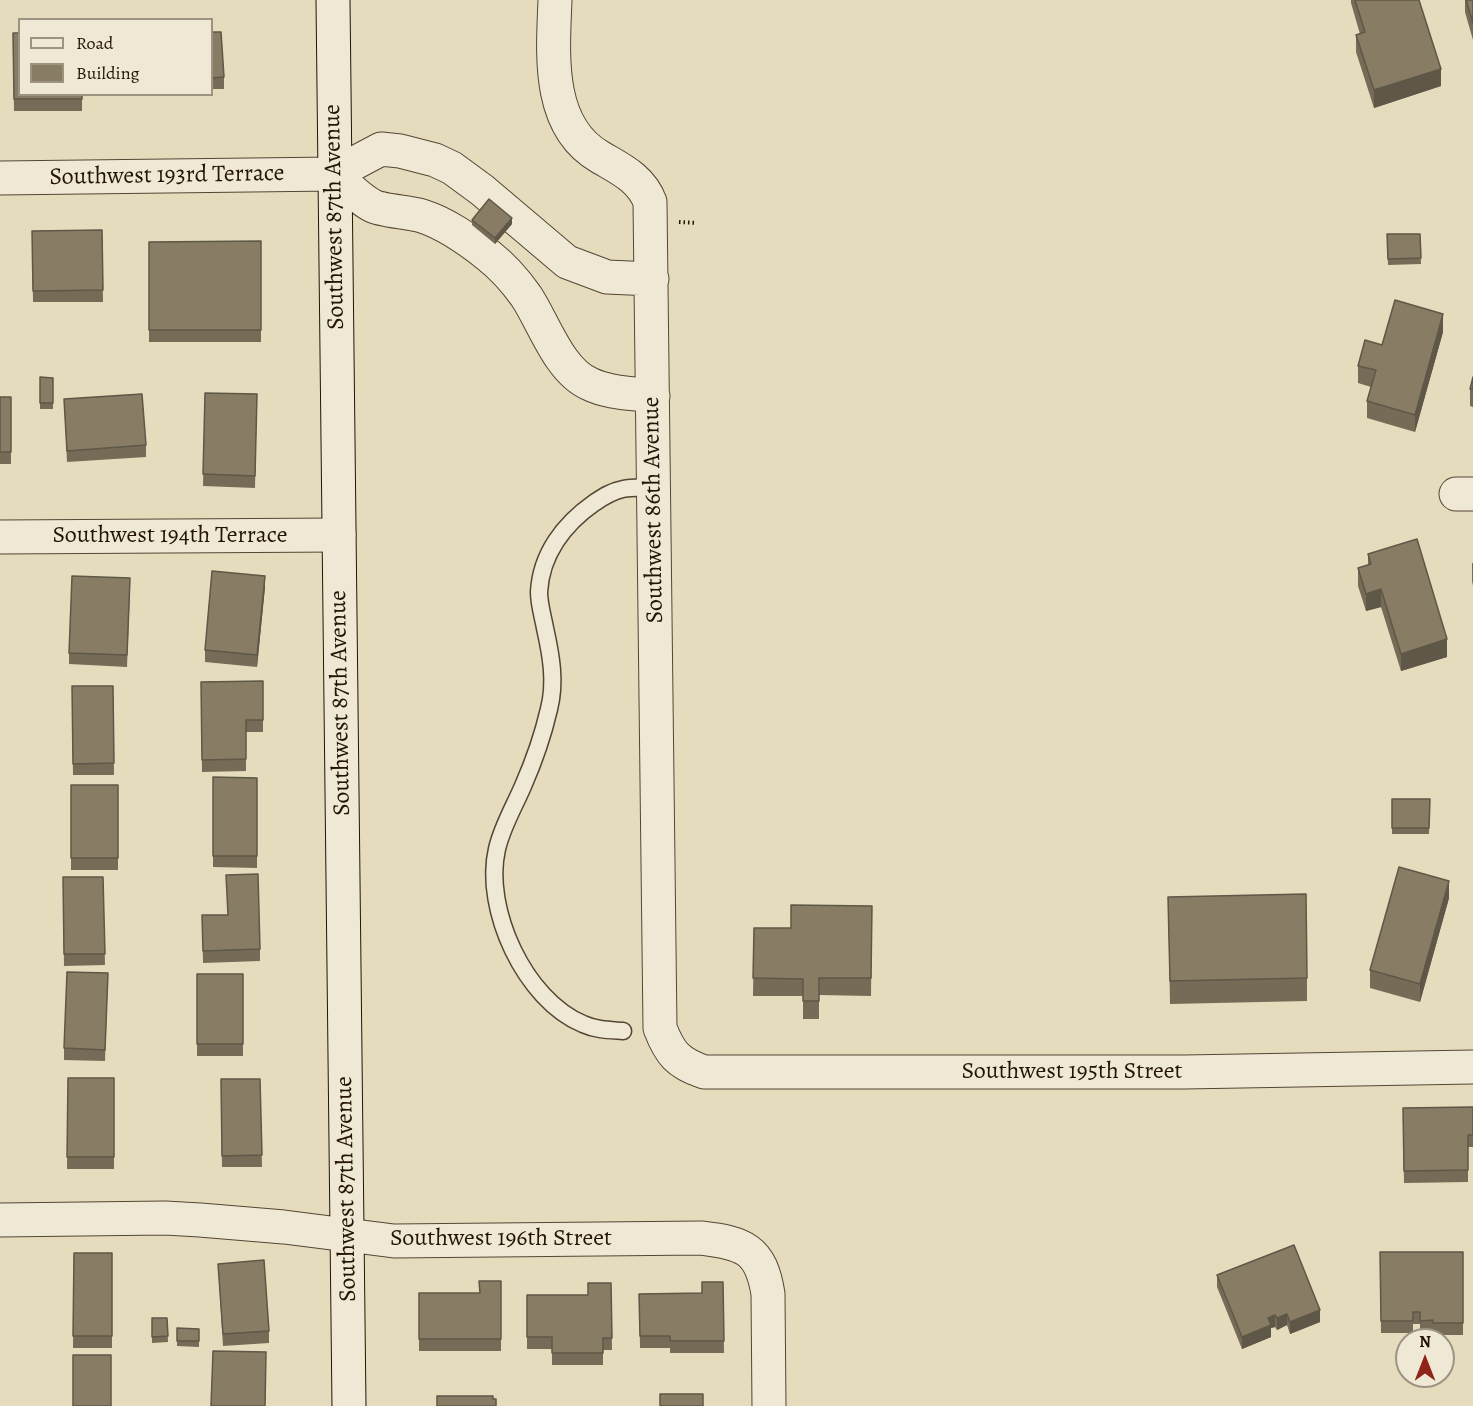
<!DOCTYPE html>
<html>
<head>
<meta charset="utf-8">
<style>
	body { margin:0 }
	#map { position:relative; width:1473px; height:1406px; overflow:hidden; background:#e5dcbd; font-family:Alegreya,serif }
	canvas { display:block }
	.legend { position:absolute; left:18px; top:18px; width:195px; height:78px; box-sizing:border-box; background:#eee8d4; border:2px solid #9d9382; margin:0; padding:8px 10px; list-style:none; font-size:18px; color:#241406 }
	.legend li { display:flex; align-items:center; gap:12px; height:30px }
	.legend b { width:30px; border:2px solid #9d9382 }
	.north { position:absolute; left:1395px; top:1328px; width:60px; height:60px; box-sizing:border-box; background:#eee8d4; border:2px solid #9d9382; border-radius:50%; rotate:0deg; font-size:16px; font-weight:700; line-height:24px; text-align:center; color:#241406 }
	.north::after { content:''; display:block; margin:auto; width:21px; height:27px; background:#8f2418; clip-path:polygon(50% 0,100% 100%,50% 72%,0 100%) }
</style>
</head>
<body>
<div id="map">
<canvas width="1473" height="1406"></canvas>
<ul class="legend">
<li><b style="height:8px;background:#eee8d4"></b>Road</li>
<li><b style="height:16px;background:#887c65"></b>Building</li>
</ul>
<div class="north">N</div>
</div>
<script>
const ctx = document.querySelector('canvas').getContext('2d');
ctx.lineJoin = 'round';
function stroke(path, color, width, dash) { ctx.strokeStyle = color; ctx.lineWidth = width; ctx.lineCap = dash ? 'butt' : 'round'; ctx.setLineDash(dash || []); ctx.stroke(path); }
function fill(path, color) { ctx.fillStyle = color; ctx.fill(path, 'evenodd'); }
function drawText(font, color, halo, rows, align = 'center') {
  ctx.font = font + ' Alegreya,serif'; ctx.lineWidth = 5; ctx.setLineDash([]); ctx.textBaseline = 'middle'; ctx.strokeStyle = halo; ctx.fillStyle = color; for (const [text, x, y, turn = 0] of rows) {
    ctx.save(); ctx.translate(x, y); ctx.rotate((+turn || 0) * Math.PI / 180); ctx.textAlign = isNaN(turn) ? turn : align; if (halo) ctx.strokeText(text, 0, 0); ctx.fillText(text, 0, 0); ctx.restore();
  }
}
const path = new Path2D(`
	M679 222 697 223`);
const lane = new Path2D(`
	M623 1031C609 1030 596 1030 583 1024 525 1000 483 909 497 849 502 827 514 807 523 786 534 761 543 735 549 709 556 682 551 655 545 628 543 617 539 604 539 592 541 554 564 524 594 503 603 497 612 491 623 489 633 487 644 488 654 487`);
const street = new Path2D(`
	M555 0C553 53 546 126 600 157 620 169 641 178 650 202L660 1028C670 1054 678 1063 704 1072H1184L1473 1067
	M334 174C346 185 359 199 373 206 383 211 409 212 422 216 447 224 469 240 489 256 503 267 516 282 526 296 544 323 559 371 590 384 608 393 632 393 653 396
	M0 178 334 174 381 149 400 151 435 160 452 168 482 190 567 262 607 277 652 279
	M1456 494H1473
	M0 537 339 535
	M0 1220 165 1218 200 1220 284 1227 394 1241 701 1238C744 1243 761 1249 768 1294L769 1406`);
const secondary = new Path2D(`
	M333 0 349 1406`);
const wall = new Path2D(`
	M1351 0H1419L1441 86 1374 108 1356 52V35L1360 34 1351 3Z
	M1465 0H1473V40L1465 12Z
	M212 32 224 77V89H212Z
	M13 33 82 94V111H14Z
	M472 220 512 224 495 244 472 225Z
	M102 230 103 302H33L32 231Z
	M1387 234H1420L1421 264 1388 265Z
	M261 241V342H149V242Z
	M1443 332 1415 432 1367 418V401L1371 387 1358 383V366L1382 345Z
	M40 377 53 378V409H40Z
	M1473 377V407L1470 406V389Z
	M205 393 257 394 255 488 203 486Z
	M0 397H11V464H0Z
	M64 399 146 445V457L67 462Z
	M1368 554 1447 657 1401 671 1381 607 1366 611 1358 586V568L1368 565Z
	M1472 563H1473V586L1472 581Z
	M265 587 257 667 205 662V650Z
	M130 590 127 667 69 664V653Z
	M263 681V732H246V771L202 772 201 682Z
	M72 686H113L114 775H73Z
	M213 777 257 778V868L213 867Z
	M71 785H118V870H71Z
	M1392 799H1430L1429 834H1392Z
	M63 877H103L105 965 64 966Z
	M1168 897 1307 978V1001L1170 1004Z
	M1449 898 1420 1002 1370 988V970Z
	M872 906 871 996 819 995V1019H803V996H753L754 928H791Z
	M202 915 260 949V961L203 963Z
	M108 973 105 1061 64 1060V1048Z
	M197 974H243V1056H197Z
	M68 1078H114V1169H67Z
	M221 1079H260L262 1167H222Z
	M1473 1107V1147H1468V1182L1404 1183 1403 1108Z
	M1380 1252H1463V1335H1433V1332H1420V1324H1413V1333H1381Z
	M74 1253H112V1348H73Z
	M218 1264 269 1331V1343L223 1346Z
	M1217 1275 1320 1322 1290 1334 1287 1325 1277 1330 1275 1327 1271 1328V1337L1242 1349 1217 1287Z
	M501 1281V1351H419V1293H479Z
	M723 1282 724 1353H670V1348H640L639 1294 702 1293Z
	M611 1283 612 1350H603V1365H552V1349H527V1295H588Z
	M152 1318H167L168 1342 152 1343Z
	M177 1328 199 1329V1347L177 1346Z`);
const shadedWall = new Path2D(`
	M1441 69V86L1374 108V90Z
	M512 218V224L495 244V238Z
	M1443 314V332L1415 432V415Z
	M265 576V587L257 667V655Z
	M1381 589V607L1366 611V594Z
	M1447 639V657L1401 671V654Z
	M1449 881V898L1420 1002V984Z
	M1320 1310V1322L1290 1334V1322Z
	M1287 1314V1325L1277 1330V1318Z
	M1275 1315V1327L1271 1328V1337L1242 1349V1337L1268 1318Z`);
const building = new Path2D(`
	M1355 0H1419L1441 69 1374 90 1356 35 1365 32Z
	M1466 0H1473V23Z
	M212 32H221L224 77 212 78Z
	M13 33H20V94H82V99H14Z
	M489 199 512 218 495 238 472 220Z
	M102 230 103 290 33 291 32 231Z
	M1387 234H1420L1421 258 1388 259Z
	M261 241V330H149V242Z
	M1395 300 1443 314 1415 415 1367 401 1376 370 1358 366 1365 340 1382 345Z
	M40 377 53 378V403H40Z
	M1473 377V389H1470Z
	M205 393 257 394 255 476 203 474Z
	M142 394 146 445 67 451 64 399Z
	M0 397H11V452H0Z
	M1417 539 1447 639 1401 654 1381 589 1366 594 1358 568 1371 564 1368 554Z
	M212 571 265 576 257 655 205 650Z
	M72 576 130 578 127 655 69 653Z
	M263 681V720H246V759L202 760 201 682Z
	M72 686H113L114 763 73 764Z
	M213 777 257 778V856H213Z
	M71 785H118V858H71Z
	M1392 799H1430L1429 828H1392Z
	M1399 867 1449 881 1420 984 1370 970Z
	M258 874 260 949 203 951 202 915H228L226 875Z
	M63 877H103L105 954H64Z
	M1306 894 1307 978 1170 981 1168 897Z
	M791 905 872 906 871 978H819V1001H803V979L753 978 754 928H791Z
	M67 972 108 973 105 1050 64 1048Z
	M197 974H243V1044H197Z
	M68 1078H114V1157H67Z
	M221 1079H260L262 1155 222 1156Z
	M1473 1107V1135H1468V1170L1404 1171 1403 1108Z
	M1294 1245 1320 1310 1290 1322 1287 1314 1277 1318 1275 1315 1268 1318 1271 1325 1242 1337 1217 1275Z
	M1380 1252H1463V1323H1433V1320L1420 1321V1312H1413V1321H1381Z
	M74 1253H112V1336H73Z
	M264 1260 269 1331 223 1334 218 1264Z
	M479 1281H501V1339H419V1293H480Z
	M702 1282H723L724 1341H670V1336H640L639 1294 702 1293Z
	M588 1283H611L612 1338H603V1353H552V1337H527V1295H588Z
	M152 1318H167L168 1336 152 1337Z
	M177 1328 199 1329V1341H177Z
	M213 1351 266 1352 265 1406H211Z
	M73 1355H111V1406H73Z
	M660 1394H703V1406H660Z
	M437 1396H493V1399H496V1406H437Z`);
const streetNames = [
	["Southwest 193rd Terrace",167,176,-1],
	["Southwest 87th Avenue",335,217,-91],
	["Southwest 86th Avenue",654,510,-91],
	["Southwest 194th Terrace",170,536],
	["Southwest 87th Avenue",341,703,-91],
	["Southwest 195th Street",1072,1072],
	["Southwest 87th Avenue",347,1189,-91],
	["Southwest 196th Street",501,1239]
];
stroke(lane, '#544634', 19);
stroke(street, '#544634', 35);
stroke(secondary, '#241406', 35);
stroke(path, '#241406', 4, [1.5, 3]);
stroke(lane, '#eee8d4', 16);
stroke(street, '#eee8d4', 33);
stroke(secondary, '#eee8d4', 33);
fill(wall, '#756b57');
fill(shadedWall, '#5f5747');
fill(building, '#887c65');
stroke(building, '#5f5747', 1.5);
drawText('24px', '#241406', '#eee8d4', streetNames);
</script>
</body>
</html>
